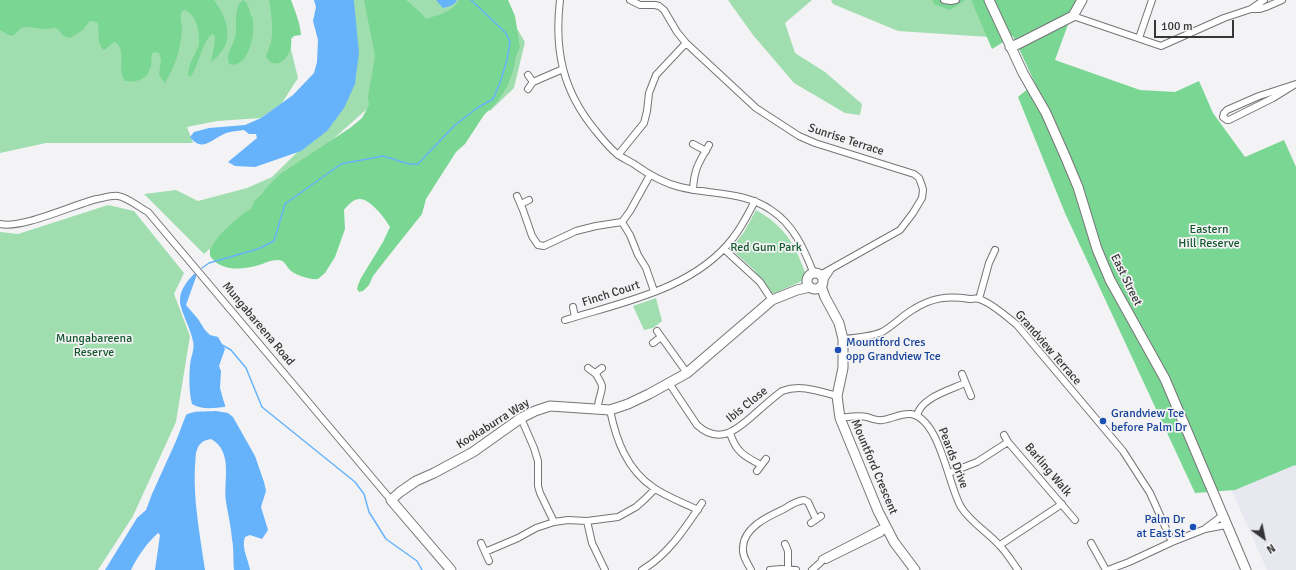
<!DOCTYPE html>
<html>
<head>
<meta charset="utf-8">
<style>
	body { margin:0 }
	#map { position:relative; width:1296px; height:570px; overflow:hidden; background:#f3f3f5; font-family:Signika,sans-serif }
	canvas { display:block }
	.north { position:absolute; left:1244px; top:518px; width:40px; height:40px; -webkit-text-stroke:3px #f3f3f5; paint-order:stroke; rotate:147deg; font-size:11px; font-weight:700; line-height:16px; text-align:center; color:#363637 }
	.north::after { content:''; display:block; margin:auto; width:14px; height:18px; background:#363637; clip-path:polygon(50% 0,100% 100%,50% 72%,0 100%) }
	.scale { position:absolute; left:1154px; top:20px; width:80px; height:18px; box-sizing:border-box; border:2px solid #363637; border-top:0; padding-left:5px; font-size:12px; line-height:14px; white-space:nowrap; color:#363637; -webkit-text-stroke:3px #f3f3f5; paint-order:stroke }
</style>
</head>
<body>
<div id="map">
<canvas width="1296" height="570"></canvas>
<div class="north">N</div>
<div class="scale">100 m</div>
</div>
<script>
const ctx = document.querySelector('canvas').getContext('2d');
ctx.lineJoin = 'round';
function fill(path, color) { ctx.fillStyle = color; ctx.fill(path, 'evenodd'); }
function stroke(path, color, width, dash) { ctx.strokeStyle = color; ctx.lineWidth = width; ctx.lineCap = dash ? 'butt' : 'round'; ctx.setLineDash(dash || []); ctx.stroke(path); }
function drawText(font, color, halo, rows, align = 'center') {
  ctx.font = font + ' Signika,sans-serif'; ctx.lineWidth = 3.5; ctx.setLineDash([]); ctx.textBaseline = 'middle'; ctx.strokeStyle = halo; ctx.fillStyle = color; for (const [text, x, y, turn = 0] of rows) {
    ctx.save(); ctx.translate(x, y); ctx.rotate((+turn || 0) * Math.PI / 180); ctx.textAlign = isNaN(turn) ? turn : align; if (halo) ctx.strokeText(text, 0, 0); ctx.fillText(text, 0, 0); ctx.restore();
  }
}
const built = new Path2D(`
	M1296 452V570H1267L1228 482Z`);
const green = new Path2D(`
	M0 0H279L298 78 282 103 261 118 217 121 187 127 193 143H46L0 153Z
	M344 0H500L525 42 514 88 490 111 413 68 204 254 144 194 176 190 198 201 247 188 272 177 338 112 356 77 358 52Z
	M728 0H812L785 23 795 53 825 72 862 104 860 115 845 113 794 83 753 35Z
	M831 0H971L989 37 898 31 833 4Z
	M108 205 134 211 184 273 174 294 190 336 176 422 133 516 98 570H0V232L18 234Z
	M756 210C784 226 794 242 805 272L802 281 775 293H771L754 270 731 249 744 232Z
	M656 298 662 321 653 328 644 330 633 306Z`);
const forest = new Path2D(`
	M0 0H214C230 22 235 45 211 62L214 47 215 36 212 34C200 45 200 65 190 77L188 75 190 64 199 45C200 34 197 13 184 10L181 13C180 18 182 23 182 29 181 49 175 66 165 83L159 75 161 60 159 53 155 52 152 53C151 58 152 62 151 66 148 79 138 83 125 81 116 70 128 51 115 42 110 43 109 48 104 50 95 42 101 31 97 22L90 21 83 30 70 38 63 36 59 30 56 28 45 29 26 27 21 28 13 36 8 35 0 30Z
	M243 0C248 3 249 8 250 13 251 16 253 18 253 22 255 35 248 70 229 64 225 52 235 44 236 33 237 23 233 8 243 0Z
	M269 0H291C295 11 300 22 301 35L294 36 291 39C294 54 277 74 266 57 267 51 270 47 271 42 274 28 271 14 269 0Z
	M364 0H406L421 13 426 19C438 15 453 12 459 0H508L515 16 520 47 516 56 514 68 508 85 498 101 484 115 465 144 456 152 426 199 422 214 387 258 373 276 369 285 363 291 359 292 357 289 358 285 361 278 383 242 390 227C385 218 370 199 360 199 353 199 348 205 344 210L345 229 335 257 325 273 318 279C310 280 294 275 289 269 285 264 284 260 278 260 271 260 265 263 259 265 243 270 221 272 210 256V249L218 237 232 223 244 213 251 209 255 200 261 195 265 189 280 174 350 128 362 118 369 105 368 97 375 56Z
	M932 0H965L950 10 934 4Z
	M971 0H1077L1055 60 1140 90 1175 92 1199 81 1213 113 1245 157 1284 140 1296 167V466L1295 465 1235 490 1195 493 1065 213 1018 97 1035 83 1013 36 992 49Z`);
const water = new Path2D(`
	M314 0H354V2L359 53 355 84 344 108 327 131 301 151 255 167 235 166 228 162 257 138 256 134H249L244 130C238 131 230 131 224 134 212 139 202 153 190 137L194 132 209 128 245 125 261 118 293 95 314 73 317 62 318 40 313 21 316 7Z
	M436 0H457C455 5 448 7 443 8Z
	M194 274H196V277L186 305 198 319 205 330 210 335 218 337 225 349 219 366 221 371 220 388 223 399 225 405V407C214 408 201 410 192 404 189 392 189 378 190 365 191 356 195 349 193 341 191 329 179 308 180 300 180 290 187 281 194 274Z
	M216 411 228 413 233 417 255 456 264 482 266 491 261 507 268 530 262 539 250 535 245 537C241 547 248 559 250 570H234C233 560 234 549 232 539 231 526 228 514 226 502 223 481 234 452 211 439 204 440 199 443 197 450 195 454 196 460 195 465 193 500 200 535 205 570H155L160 535 158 533C146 544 138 556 131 570H105L137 518 146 510 152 494 176 441 186 415C193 410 207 412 216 411Z`);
const stream = new Path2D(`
	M202 268 209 263 258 249 274 241 285 204 341 164 383 156 409 164H418L454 126 477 108 493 99 500 83 507 60 510 42 506 33 471 0
	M222 345 231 350 246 368 262 407 355 482 364 494 369 512 386 539 417 561 422 570`);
const street = new Path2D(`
	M560 0C554 51 563 91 595 130 602 139 610 148 618 155 623 158 629 161 634 164 648 174 663 183 680 187 711 195 743 191 771 210 794 225 804 249 814 274
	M630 0 640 5H655L659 6 664 10 677 32 686 43 756 108 799 136 815 143 914 174 919 178 922 186 923 190 922 198 913 213 900 230 820 275
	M944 0 951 1 956 0
	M1251 9 1264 0
	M1073 16 1161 46 1224 18 1251 9H1260L1266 7 1282 0
	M1139 38 1152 0
	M528 75 533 82
	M1294 85 1273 98 1229 120H1227L1223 117 1224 113 1227 110 1259 96 1296 84
	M528 89 533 82 563 69
	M693 144 706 151
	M618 155 644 123 647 111 649 93 656 75 686 43
	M693 190C694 169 699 162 709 145
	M517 196 523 210 532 236 538 245 544 246 576 231 596 226 622 222 630 211 650 175
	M521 204 529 200
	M622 222 630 235 638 255 646 268 654 291
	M0 224C23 229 72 205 97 199 103 198 112 195 118 196 127 197 140 208 148 212L391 500
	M724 249 760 282 772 300
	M823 281 830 271
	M979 299 989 263 995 250
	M573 307 575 317
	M565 320C623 302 694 289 733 238 742 227 748 214 755 201
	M657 331 687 373
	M843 339C856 338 870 337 882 332 893 326 903 315 914 309 933 297 948 296 970 299 973 299 976 298 979 299 992 303 1007 317 1017 325L1123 451 1150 493 1172 542
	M653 343 661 337
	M588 368 596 374
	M962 374 971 396
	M669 383 697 425C721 447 740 427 758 411 766 404 774 397 782 391 801 384 818 391 837 396
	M598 409C597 401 602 394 602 386 601 382 598 378 596 374L598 371 602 368
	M610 410C616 440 627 470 654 488 667 497 684 503 698 510
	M917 416C920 398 950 390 965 383
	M521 418 534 448 538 461V486L540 493 554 522
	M840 418C849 417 858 415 867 417 872 419 876 421 882 420 892 419 900 413 911 414 940 419 948 485 961 507 971 523 988 532 1000 546 1007 553 1012 562 1018 570
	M730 433C736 452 744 456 761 465
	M1004 435 1008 442 1075 520
	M757 471 766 459
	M949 473 977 462 1008 442
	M587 521 592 543 605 570
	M811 523 821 516
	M1206 528 1222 516
	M481 543 489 561
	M1091 543 1106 570
	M785 544 788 551V569
	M1000 545 1062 504
	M485 552 518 538 536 528 554 522 568 520 587 521 618 517 636 507 645 499 655 489
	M826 560 881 533 886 528
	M642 570C669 554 685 528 702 503
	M751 570C747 562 742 556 743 547 744 527 769 516 784 509 790 505 797 501 804 500L808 502 816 519
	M770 570 781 569 796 570
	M812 570 821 562 822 559 880 529 887 527
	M1108 570 1129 562 1172 542 1205 529 1226 525`);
const secondary = new Path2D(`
	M989 0 1023 73 1046 113 1065 156 1078 187 1097 249 1110 280 1165 379 1246 570
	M1010 47 1018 44 1073 16 1082 0
	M807 281a8 8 0 1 1 16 0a8 8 0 1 1-16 0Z
	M821 286 825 297 839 323 843 339V368L837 396 840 418 878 511 894 542 915 570
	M451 570 391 500 400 492 416 481 434 473 473 452 521 418 535 411 550 406 610 410 628 404 649 394 687 373 772 300 797 290 810 287`);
const markers = [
	[838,350,4,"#1a4fb4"],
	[1103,421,4,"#1a4fb4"],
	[1193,527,4,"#1a4fb4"]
];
const streetNames = [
	["Sunrise Terrace",846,140,18],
	["East Street",1126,280,64],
	["Finch Court",611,294,-18],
	["Mungabareena Road",258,324,50],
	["Grandview Terrace",1048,348,49],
	["Ibis Close",747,405,-39],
	["Kookaburra Way",493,424,-32],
	["Peards Drive",953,458,69],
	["Mountford Crescent",874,467,67],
	["Barling Walk",1048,470,50]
];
const parkNames = [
	["Eastern",1209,230],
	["Hill Reserve",1209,244],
	["Red Gum Park",766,248],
	["Mungabareena",94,339],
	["Reserve",94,353]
];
const transitNames = [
	["Mountford Cres",846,343],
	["opp Grandview Tce",846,357],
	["Grandview Tce",1111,414],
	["before Palm Dr",1111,428],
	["Palm Dr",1185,520,"right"],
	["at East St",1185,534,"right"]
];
fill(built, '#e8e8f1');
fill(green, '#a1deaf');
fill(forest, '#7ad693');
fill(water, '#67b3fb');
stroke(stream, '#67b3fb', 1.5);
stroke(street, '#757577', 8);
stroke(secondary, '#757577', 11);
stroke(street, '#fff', 6);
stroke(secondary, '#fff', 9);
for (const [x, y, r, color] of markers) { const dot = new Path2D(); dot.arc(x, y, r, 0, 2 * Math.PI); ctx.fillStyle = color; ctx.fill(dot); stroke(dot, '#f3f3f5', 1.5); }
drawText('12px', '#363637', '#f3f3f5', streetNames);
drawText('12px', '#16592e', '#f3f3f5', parkNames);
drawText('12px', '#164399', '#f3f3f5', transitNames, 'left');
</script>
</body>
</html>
